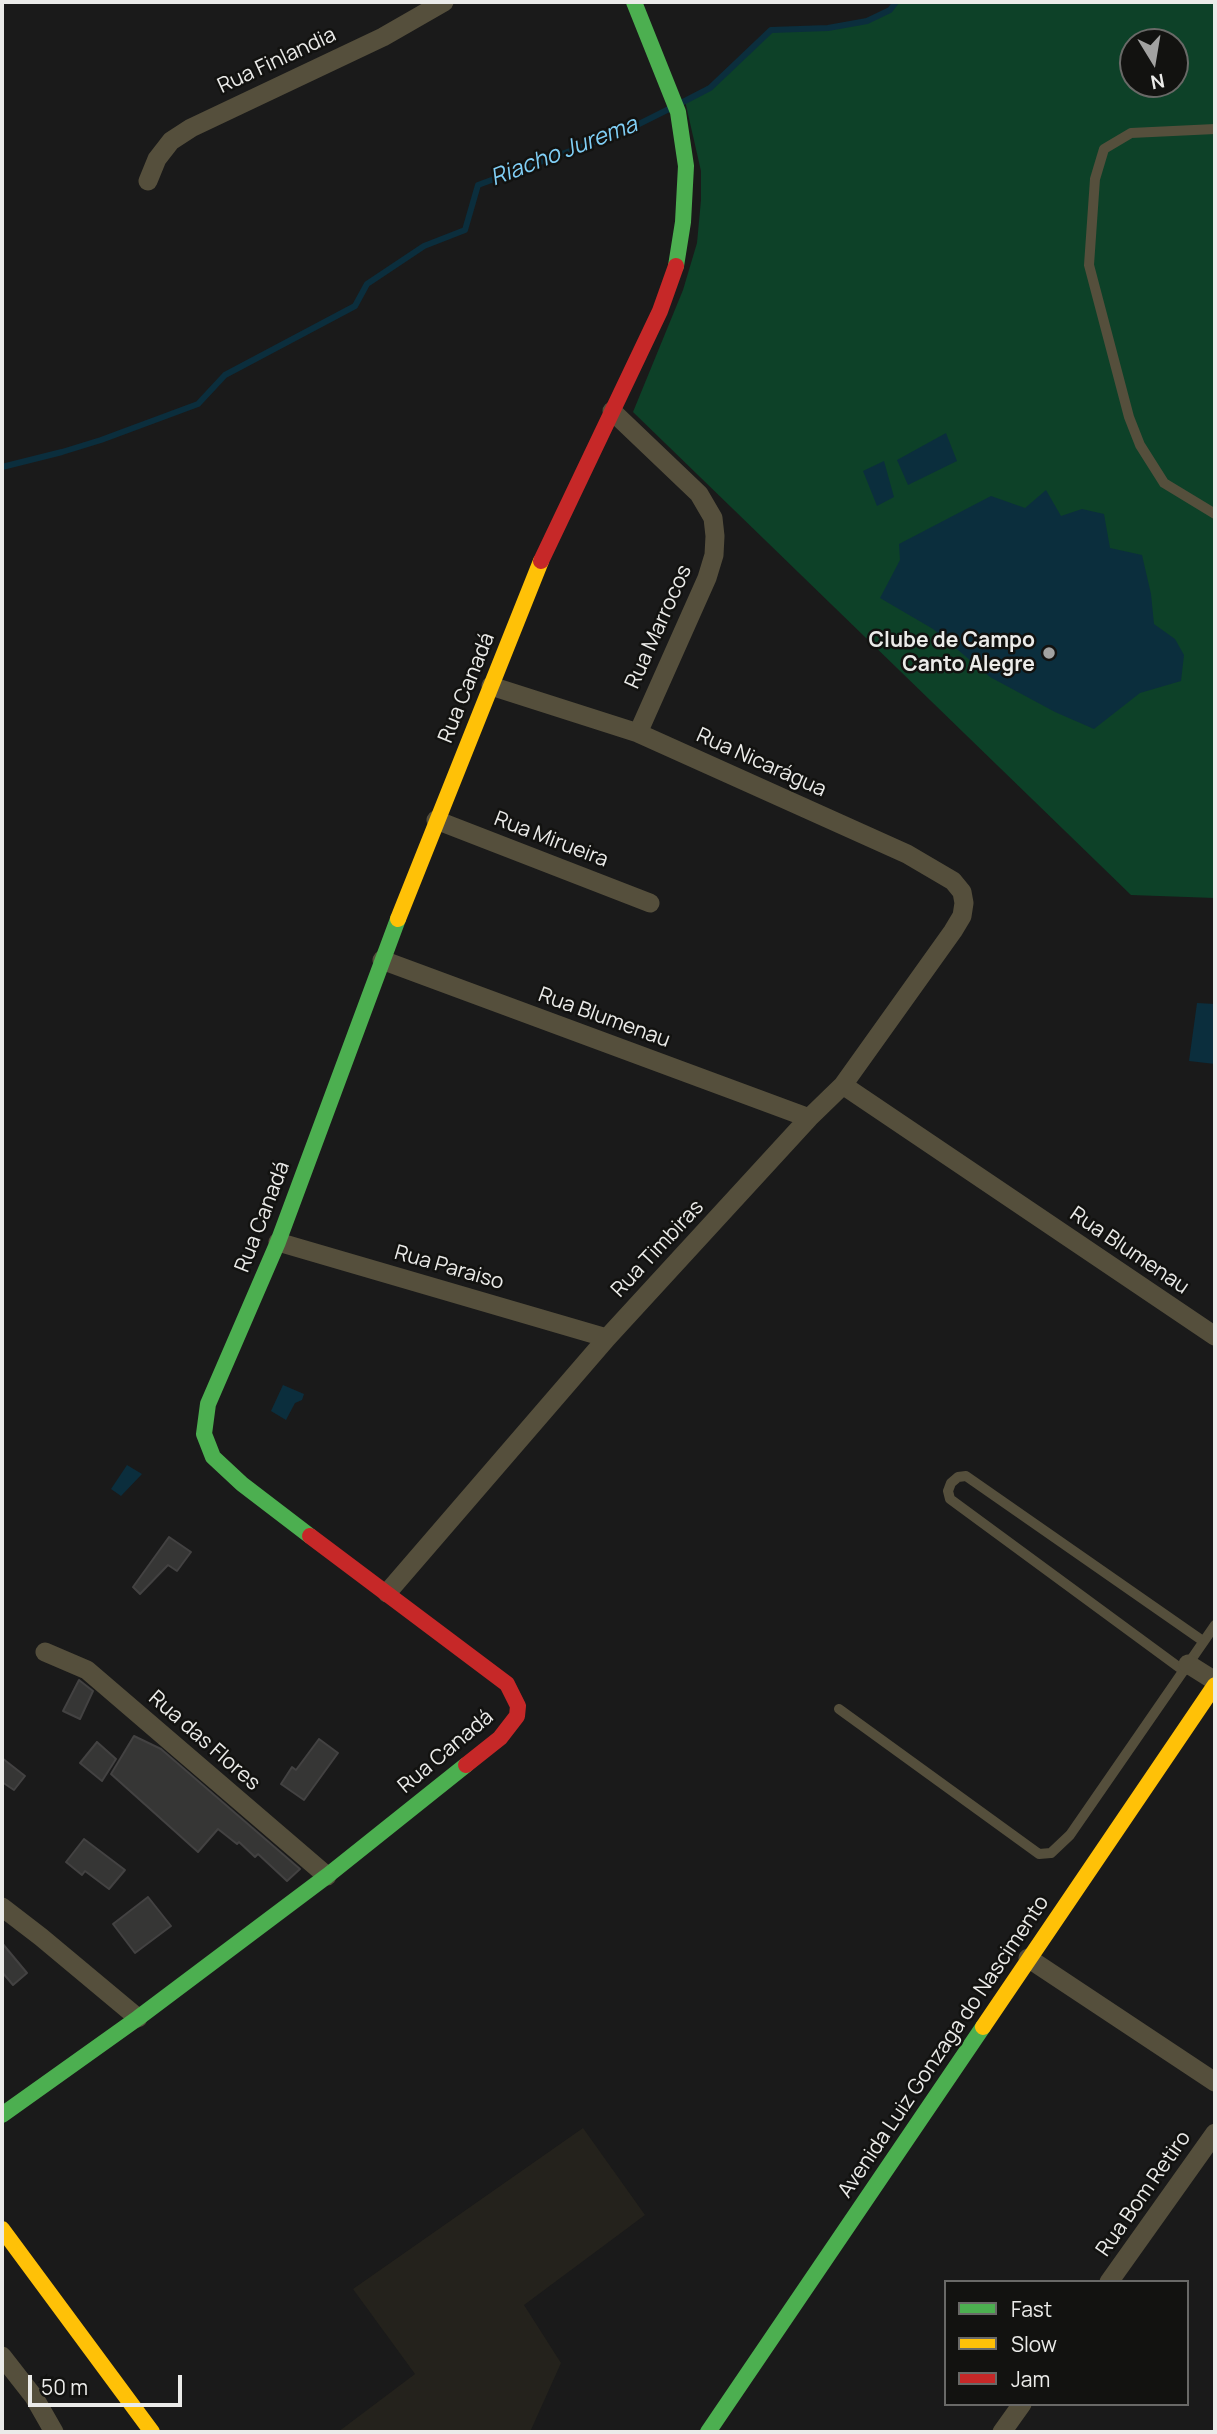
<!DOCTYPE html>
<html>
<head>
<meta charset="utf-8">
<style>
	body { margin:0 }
	#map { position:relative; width:1217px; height:2434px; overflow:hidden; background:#1a1a1a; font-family:Manrope,sans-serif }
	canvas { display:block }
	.frame { position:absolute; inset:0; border:4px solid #ebebe9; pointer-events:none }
	.legend { position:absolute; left:944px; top:2280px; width:245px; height:126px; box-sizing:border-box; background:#121210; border:2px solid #696967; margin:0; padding:9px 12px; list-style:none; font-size:21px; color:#ebebe9 }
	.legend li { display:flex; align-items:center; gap:14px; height:35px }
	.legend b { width:35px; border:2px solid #696967 }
	.north { position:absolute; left:1119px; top:28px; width:70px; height:70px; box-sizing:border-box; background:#121210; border:2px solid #696967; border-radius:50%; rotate:169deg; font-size:19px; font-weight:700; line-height:28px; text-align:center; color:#ebebe9 }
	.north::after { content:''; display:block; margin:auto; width:24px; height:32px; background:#a2a2a1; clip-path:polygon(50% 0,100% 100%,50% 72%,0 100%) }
	.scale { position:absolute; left:28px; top:2375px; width:154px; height:32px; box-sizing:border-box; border:4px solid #ebebe9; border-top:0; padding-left:9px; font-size:21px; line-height:24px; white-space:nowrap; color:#ebebe9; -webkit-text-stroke:5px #121210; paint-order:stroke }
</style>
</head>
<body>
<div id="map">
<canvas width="1217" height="2434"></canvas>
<div class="frame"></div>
<ul class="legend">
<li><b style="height:9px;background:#4caf50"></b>Fast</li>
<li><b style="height:9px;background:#ffc107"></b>Slow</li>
<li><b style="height:9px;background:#c62828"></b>Jam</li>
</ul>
<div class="north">N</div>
<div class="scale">50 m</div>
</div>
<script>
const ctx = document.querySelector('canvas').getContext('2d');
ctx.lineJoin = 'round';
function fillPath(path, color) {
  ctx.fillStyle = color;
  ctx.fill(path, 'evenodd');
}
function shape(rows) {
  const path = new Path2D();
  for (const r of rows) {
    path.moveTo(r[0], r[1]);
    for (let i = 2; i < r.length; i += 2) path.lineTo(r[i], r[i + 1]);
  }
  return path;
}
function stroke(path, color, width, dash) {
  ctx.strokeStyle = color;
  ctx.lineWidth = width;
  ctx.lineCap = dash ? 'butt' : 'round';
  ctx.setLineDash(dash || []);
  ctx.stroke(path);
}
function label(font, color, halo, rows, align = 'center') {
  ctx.font = font + ' Manrope,sans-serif';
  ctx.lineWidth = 5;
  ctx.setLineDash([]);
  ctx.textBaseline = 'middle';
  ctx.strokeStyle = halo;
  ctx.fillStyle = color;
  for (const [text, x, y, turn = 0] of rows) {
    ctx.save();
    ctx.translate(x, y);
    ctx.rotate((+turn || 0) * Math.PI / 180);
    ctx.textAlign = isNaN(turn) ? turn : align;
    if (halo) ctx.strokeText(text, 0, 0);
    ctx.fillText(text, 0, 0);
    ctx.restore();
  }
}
const built = shape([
	[583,2128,645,2215,524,2305,561,2363,530,2432,338,2432,415,2374,353,2289]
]);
const green = shape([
	[896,2,1215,2,1215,898,1131,895,633,412,683,290,697,243,701,200,701,171,685,101,710,88,771,30,828,28,867,21,890,10],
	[1133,42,1175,42,1175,84,1133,84]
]);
const water = shape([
	[946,433,957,461,908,485,897,460],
	[884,461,894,497,877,506,863,471],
	[1046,490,1061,516,1082,509,1104,514,1110,548,1142,555,1151,594,1154,624,1175,639,1184,655,1181,681,1140,693,1094,729,1055,712,990,677,933,629,880,598,900,560,899,544,991,496,1025,508],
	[1197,1003,1215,1004,1215,1064,1189,1061],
	[283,1385,304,1394,302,1400,295,1403,286,1420,271,1411],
	[127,1465,142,1474,121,1496,111,1489]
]);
const stream = shape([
	[681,103,710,88,771,30,828,28,867,21,890,10,896,2],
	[2,467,62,452,101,440,198,404,225,375,355,306,367,284,424,246,465,230,478,185,627,130,671,108]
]);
const building = shape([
	[169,1537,191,1552,177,1571,168,1565,140,1594,133,1587,169,1537],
	[79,1680,93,1691,80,1719,63,1711,79,1680],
	[134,1736,161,1749,300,1869,287,1881,258,1854,255,1857,239,1842,237,1844,218,1829,198,1852,111,1774,134,1736],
	[319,1739,338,1753,304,1800,281,1784,292,1767,296,1770,319,1739],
	[97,1742,116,1759,102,1781,80,1763,97,1742],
	[2,1758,25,1776,14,1790,2,1782,2,1758],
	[84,1839,125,1870,109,1889,85,1871,82,1875,66,1862,84,1839],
	[148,1897,171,1926,135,1953,113,1924,148,1897],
	[2,1943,27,1973,13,1985,2,1972,2,1943]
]);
const lane = shape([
	[1215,129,1131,133,1104,149,1095,179,1089,265,1129,417,1140,445,1164,483,1215,514],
	[1184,1671,950,1499,948,1491,951,1483,958,1477,966,1476,1203,1641],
	[839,1709,1039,1854,1051,1853,1070,1835,1215,1625]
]);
const street = shape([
	[148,181,157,159,171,141,191,128,383,37,444,2],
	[612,411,699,494,713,518,715,536,714,555,707,578,638,733],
	[436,820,650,903],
	[382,960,809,1118],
	[843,1085,1215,1336],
	[278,1242,607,1338],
	[387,1593,607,1338,809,1118,843,1085,953,931,962,916,964,903,962,892,953,881,907,854,638,733,491,686],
	[45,1652,87,1670,327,1876],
	[1188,1664,1215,1681],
	[2,1907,41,1937,138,2018],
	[1028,1958,1215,2082],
	[1109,2282,1215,2133],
	[2,2356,34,2397,54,2432],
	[1002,2432,1022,2404]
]);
const fast = shape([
	[634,2,678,112,686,166,683,222,676,266],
	[310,1536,242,1484,213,1457,204,1434,208,1404,278,1242,398,919],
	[2,2115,138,2018,327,1876,466,1765],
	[708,2432,983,2027]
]);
const slow = shape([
	[398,919,541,561],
	[983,2027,1215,1685],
	[2,2229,152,2432]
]);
const jam = shape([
	[541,561,660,311,676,266],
	[310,1536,507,1684,518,1706,517,1716,500,1738,466,1765]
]);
const markers = [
	[1049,653,7,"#a2a2a1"]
];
const streetNames = [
	["Rua Finlandia",277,61,-25],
	["Rua Marrocos",659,627,-66],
	["Rua Canadá",467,688,-68],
	["Rua Nicarágua",761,763,24],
	["Rua Mirueira",551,840,21],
	["Rua Blumenau",604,1018,20],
	["Rua Canadá",263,1217,-69],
	["Rua Timbiras",658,1249,-47],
	["Rua Blumenau",1129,1251,34],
	["Rua Paraiso",449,1268,16],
	["Rua das Flores",204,1741,41],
	["Rua Canadá",446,1752,-40],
	["Avenida Luiz Gonzaga do Nascimento",944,2047,-56],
	["Rua Bom Retiro",1144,2194,-55]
];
const poiNames = [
	["Clube de Campo",1035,641],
	["Canto Alegre",1035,665]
];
const waterNames = [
	["Riacho Jurema",564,152,-21]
];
fillPath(built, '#24221c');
fillPath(green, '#0d4128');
fillPath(water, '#0b2e3d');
stroke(stream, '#0b2e3d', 6);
fillPath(building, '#363635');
stroke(building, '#434242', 2);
stroke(lane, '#554f3c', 10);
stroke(street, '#554f3c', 19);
stroke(fast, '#4caf50', 16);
stroke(slow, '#ffc107', 16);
stroke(jam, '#c62828', 16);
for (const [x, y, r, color] of markers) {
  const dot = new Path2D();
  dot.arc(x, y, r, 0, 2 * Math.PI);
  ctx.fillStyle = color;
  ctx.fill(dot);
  stroke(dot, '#121210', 2.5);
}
label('21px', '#ebebe9', '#121210', streetNames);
label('bold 21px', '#ebebe9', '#121210', poiNames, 'right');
label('italic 23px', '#80cff6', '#121210', waterNames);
</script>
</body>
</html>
